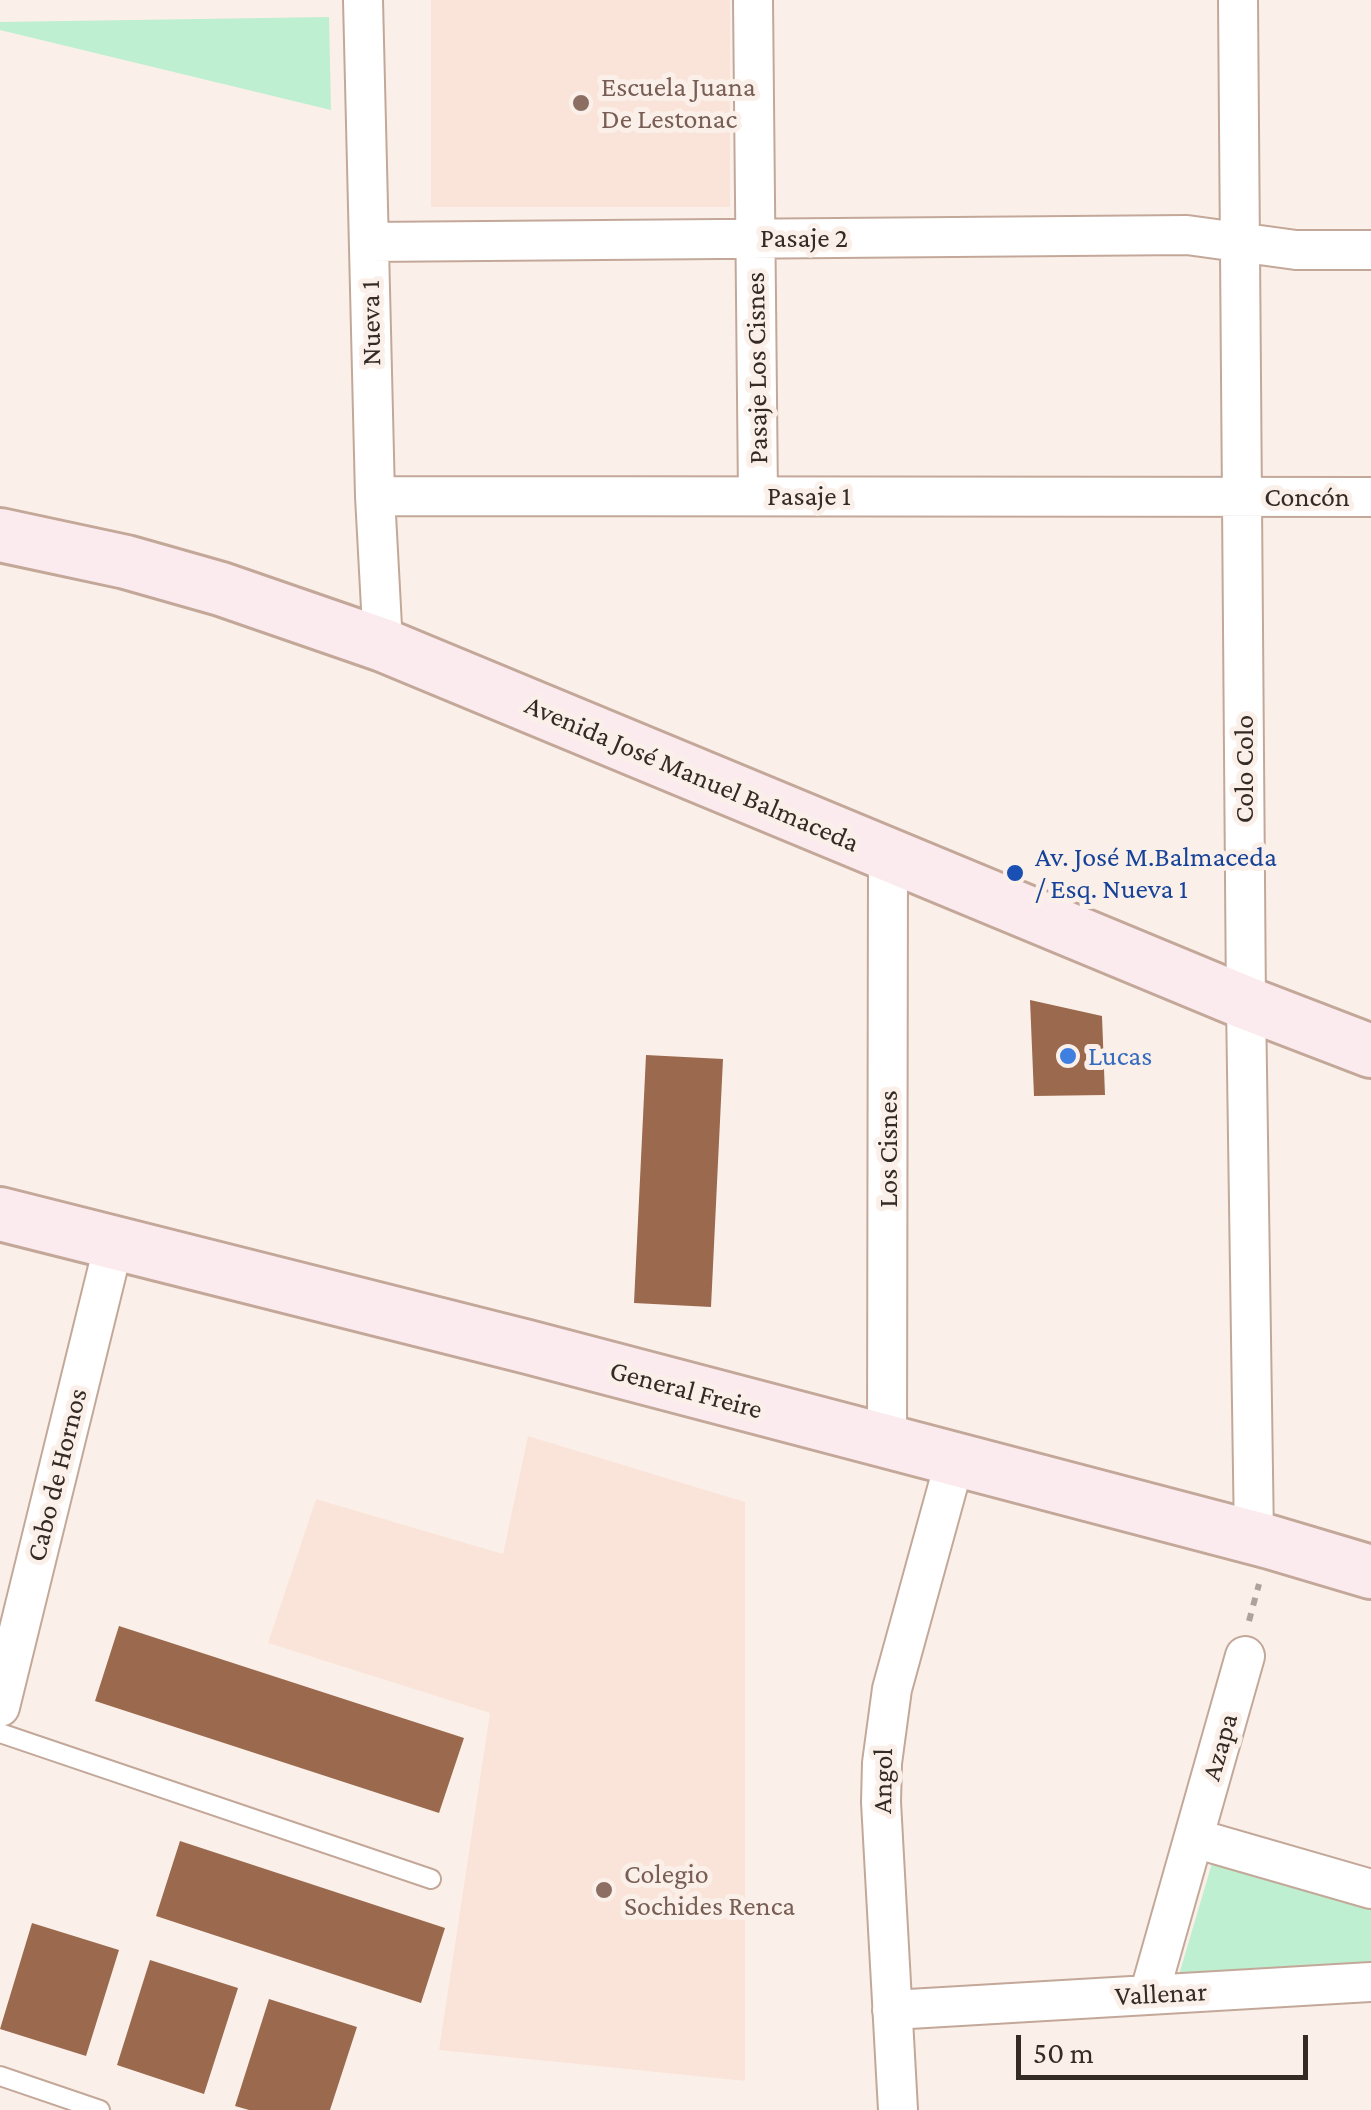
<!DOCTYPE html>
<html>
<head>
<meta charset="utf-8">
<style>
	body { margin:0 }
	#map { position:relative; width:1371px; height:2110px; overflow:hidden; background:#fbf0e9; font-family:"Crimson Pro",serif }
	canvas { display:block }
	.scale { position:absolute; left:1016px; top:2035px; width:292px; height:45px; box-sizing:border-box; border:5px solid #352b25; border-top:0; padding-left:12px; font-size:30px; line-height:35px; white-space:nowrap; color:#352b25; -webkit-text-stroke:8px #fbf0e9; paint-order:stroke }
</style>
</head>
<body>
<div id="map">
<canvas width="1371" height="2110"></canvas>
<div class="scale">50 m</div>
</div>
<script>
const ctx = document.querySelector('canvas').getContext('2d');
ctx.lineJoin = 'round';
function fillPath(path, color) {
  ctx.fillStyle = color;
  ctx.fill(path, 'evenodd');
}
function shape(rows) {
  const path = new Path2D();
  for (const r of rows) {
    path.moveTo(r[0], r[1]);
    for (let i = 2; i < r.length; i += 2) path.lineTo(r[i], r[i + 1]);
  }
  return path;
}
function stroke(path, color, width, dash) {
  ctx.strokeStyle = color;
  ctx.lineWidth = width;
  ctx.lineCap = dash ? 'butt' : 'round';
  ctx.setLineDash(dash || []);
  ctx.stroke(path);
}
function label(font, color, halo, rows, align = 'center') {
  ctx.font = font + ' "Crimson Pro",serif';
  ctx.lineWidth = 10;
  ctx.setLineDash([]);
  ctx.textBaseline = 'middle';
  ctx.strokeStyle = halo;
  ctx.fillStyle = color;
  for (const [text, x, y, turn = 0] of rows) {
    ctx.save();
    ctx.translate(x, y);
    ctx.rotate((+turn || 0) * Math.PI / 180);
    ctx.textAlign = isNaN(turn) ? turn : align;
    if (halo) ctx.strokeText(text, 0, 0);
    ctx.fillText(text, 0, 0);
    ctx.restore();
  }
}
const built = shape([
	[431,0,730,0,730,207,431,207],
	[528,1436,745,1502,745,2081,439,2050,490,1713,268,1643,316,1499,503,1554]
]);
const green = shape([
	[329,17,331,110,0,30,0,22],
	[1221,1833,1371,1881,1371,1964,1178,1978]
]);
const building = shape([
	[1030,1000,1102,1016,1105,1095,1034,1096],
	[646,1055,723,1059,711,1307,634,1303],
	[119,1626,464,1738,439,1813,95,1701],
	[180,1841,445,1928,421,2003,156,1916],
	[32,1923,119,1950,86,2056,0,2029],
	[150,1960,238,1988,204,2094,117,2065],
	[269,1999,357,2027,330,2110,249,2110,235,2106]
]);
const path = shape([
	[1249,1621,1259,1584]
]);
const lane = shape([
	[0,1733,431,1879],
	[0,2076,100,2110]
]);
const street = shape([
	[363,0,375,496,383,645],
	[753,0,758,496],
	[1238,0,1246,1003,1254,1538],
	[369,242,1187,235,1296,250,1371,250],
	[375,496,1371,497],
	[887,1443,888,856],
	[0,1707,114,1243],
	[1194,1838,1371,1889],
	[1149,1995,1245,1656],
	[892,2010,1371,1982],
	[898,2110,881,1802,882,1763,892,1689,955,1460]
]);
const secondary = shape([
	[0,535,126,562,221,589,383,645,1246,1003,1371,1051],
	[0,1214,528,1347,1270,1542,1371,1572]
]);
const markers = [
	[581,103,10,"#8d6e63"],
	[1015,873,10,"#1a4fb4"],
	[1068,1056,10,"#3f7fe0"],
	[604,1890,10,"#8d6e63"]
];
const educationNames = [
	["Escuela Juana",601,87],
	["De Lestonac",601,119],
	["Colegio",624,1874],
	["Sochides Renca",624,1906]
];
const streetNames = [
	["Pasaje 2",804,238],
	["Nueva 1",371,323,-91],
	["Pasaje Los Cisnes",757,368,-91],
	["Pasaje 1",809,496],
	["Concón",1307,497],
	["Colo Colo",1244,769,-90],
	["Avenida José Manuel Balmaceda",692,774,23],
	["Los Cisnes",888,1149,-90],
	["General Freire",686,1390,15],
	["Cabo de Hornos",57,1475,-76],
	["Azapa",1220,1747,-74],
	["Angol",883,1781,-89],
	["Vallenar",1161,1994,-3]
];
const transitNames = [
	["Av. José M.Balmaceda",1035,857],
	["/ Esq. Nueva 1",1035,889]
];
const shopNames = [
	["Lucas",1088,1056]
];
fillPath(built, '#fae4d9');
fillPath(green, '#bdefd0');
fillPath(building, '#9b6a4e');
stroke(lane, '#c3a89a', 22);
stroke(street, '#c3a89a', 42);
stroke(secondary, '#c3a89a', 58);
stroke(path, '#aea39c', 6, [8, 8]);
stroke(lane, '#fff', 18);
stroke(street, '#fff', 38);
stroke(secondary, '#fcebee', 52);
for (const [x, y, r, color] of markers) {
  const dot = new Path2D();
  dot.arc(x, y, r, 0, 2 * Math.PI);
  ctx.fillStyle = color;
  ctx.fill(dot);
  stroke(dot, '#fbf0e9', 4);
}
label('28px', '#785e54', '#fbf0e9', educationNames, 'left');
label('28px', '#352b25', '#fbf0e9', streetNames);
label('28px', '#164399', '#fbf0e9', transitNames, 'left');
label('28px', '#366cbe', '#fbf0e9', shopNames, 'left');
</script>
</body>
</html>
